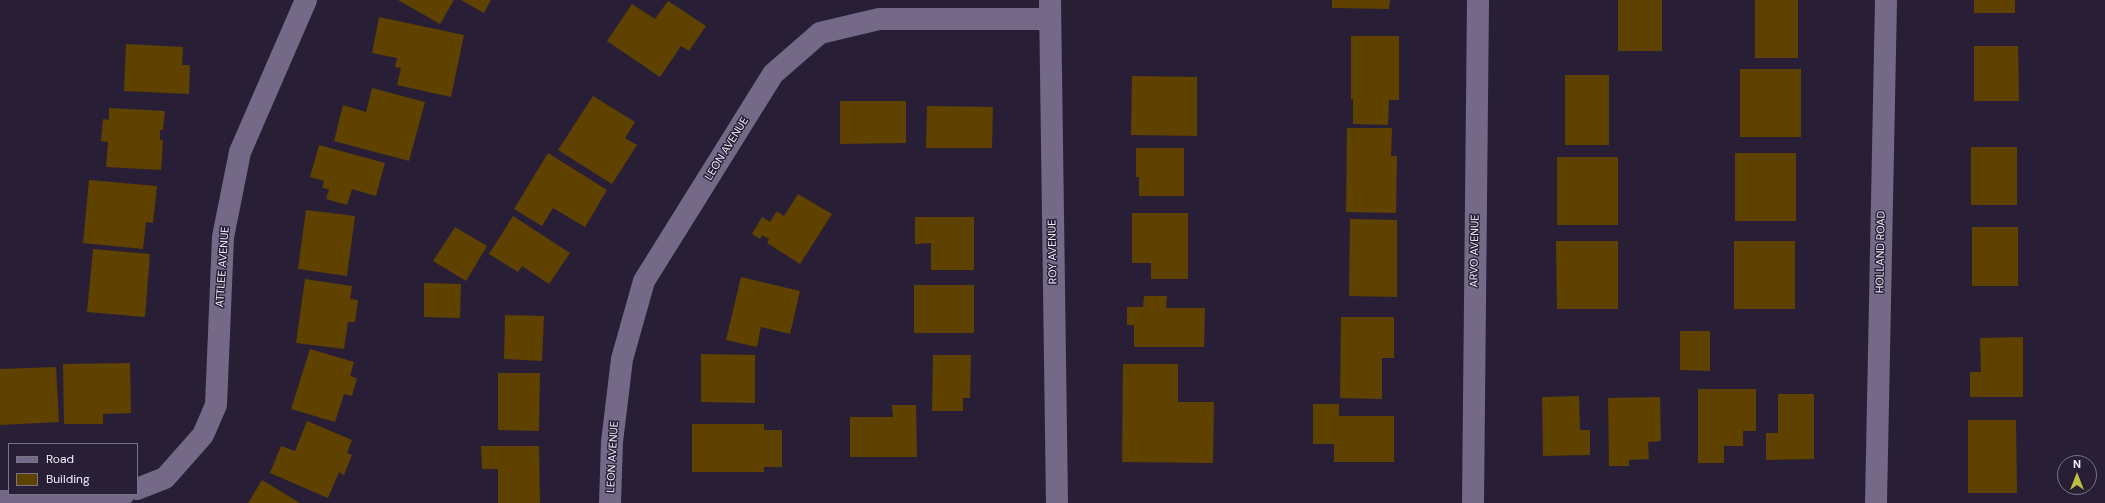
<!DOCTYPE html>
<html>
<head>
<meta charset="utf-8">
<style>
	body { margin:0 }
	#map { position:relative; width:2105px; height:503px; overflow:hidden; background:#281f37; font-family:"DM Sans",sans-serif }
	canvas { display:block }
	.legend { position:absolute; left:8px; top:443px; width:130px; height:52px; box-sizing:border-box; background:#281f37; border:1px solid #7a7386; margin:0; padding:5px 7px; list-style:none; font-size:12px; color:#f4f0fd }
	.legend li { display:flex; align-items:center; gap:8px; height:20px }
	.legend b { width:20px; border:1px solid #7a7386 }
	.north { position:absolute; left:2057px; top:455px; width:40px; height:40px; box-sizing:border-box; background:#281f37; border:1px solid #7a7386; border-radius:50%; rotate:0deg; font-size:11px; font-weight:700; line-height:16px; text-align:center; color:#f4f0fd }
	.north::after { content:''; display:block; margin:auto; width:14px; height:18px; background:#bebf42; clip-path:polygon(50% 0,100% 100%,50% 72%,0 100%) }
</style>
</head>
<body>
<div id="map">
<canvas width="2105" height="503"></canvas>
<ul class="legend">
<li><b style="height:5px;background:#746a87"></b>Road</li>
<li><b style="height:11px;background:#5f4100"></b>Building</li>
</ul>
<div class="north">N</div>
</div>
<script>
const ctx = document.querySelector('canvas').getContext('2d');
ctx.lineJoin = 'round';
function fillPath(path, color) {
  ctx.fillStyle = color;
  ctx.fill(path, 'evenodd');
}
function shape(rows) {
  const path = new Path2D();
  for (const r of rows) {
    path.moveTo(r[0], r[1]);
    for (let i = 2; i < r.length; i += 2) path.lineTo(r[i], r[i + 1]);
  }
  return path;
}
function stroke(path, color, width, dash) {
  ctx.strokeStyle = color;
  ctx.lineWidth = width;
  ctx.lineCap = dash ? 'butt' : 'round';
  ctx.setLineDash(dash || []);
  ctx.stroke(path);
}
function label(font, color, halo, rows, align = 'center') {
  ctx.font = font + ' "DM Sans",sans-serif';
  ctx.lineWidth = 3;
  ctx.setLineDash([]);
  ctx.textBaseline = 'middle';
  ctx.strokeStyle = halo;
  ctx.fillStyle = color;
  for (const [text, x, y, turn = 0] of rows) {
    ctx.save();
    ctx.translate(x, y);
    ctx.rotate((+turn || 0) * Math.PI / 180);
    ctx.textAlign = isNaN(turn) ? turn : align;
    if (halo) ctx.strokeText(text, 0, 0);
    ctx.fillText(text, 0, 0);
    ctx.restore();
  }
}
const building = shape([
	[398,0,454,0,440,24],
	[461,0,491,0,484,13],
	[1332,0,1390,0,1389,9,1332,8],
	[1618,0,1662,0,1662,51,1618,51],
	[1755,0,1798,0,1798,58,1755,58],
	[1974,0,2015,0,2015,13,1974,13],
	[668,1,706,26,689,51,681,46,660,77,607,41,632,4,655,19],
	[379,17,464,35,451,97,397,85,401,68,395,67,397,58,372,53],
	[1351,36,1399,36,1399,100,1389,100,1388,125,1353,124,1353,99,1351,99],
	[126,44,183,47,182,65,190,65,189,94,124,91],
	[1974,46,2018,46,2019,101,1974,101],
	[1740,69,1801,69,1801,137,1740,137],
	[1565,75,1609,75,1609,145,1565,145],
	[1132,76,1197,77,1197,136,1131,135],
	[372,88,425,102,409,161,334,141,343,105,366,112],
	[593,96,635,122,625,138,637,145,612,184,558,150],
	[840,101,906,101,906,143,840,144],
	[927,106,993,107,992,148,926,148],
	[109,108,165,111,163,130,160,130,160,140,163,140,161,170,106,167,108,142,101,141,103,119,109,120],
	[1347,128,1392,128,1391,156,1397,156,1396,213,1346,212],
	[319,145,385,163,376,196,352,189,347,205,326,199,329,189,322,188,324,181,310,177],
	[1971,147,2017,147,2017,205,1971,205],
	[1136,148,1184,148,1184,196,1139,196,1139,177,1136,177],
	[548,153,607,190,585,227,553,208,542,226,514,209],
	[1735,153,1796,153,1796,221,1735,221],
	[1557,157,1618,157,1618,225,1557,225],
	[89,180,157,186,153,223,146,222,143,249,83,243],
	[798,194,832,214,800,264,767,243,769,239,762,235,760,239,752,234,762,217,770,222,777,211,784,216],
	[306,210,355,216,347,276,298,269],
	[1132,213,1188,213,1188,279,1151,279,1151,263,1132,263],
	[513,216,570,253,549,284,522,266,518,272,489,254],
	[915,217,974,217,974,270,931,270,931,243,915,244],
	[1350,219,1397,220,1397,297,1349,296],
	[455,227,487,246,466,281,433,261],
	[1972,227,2018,227,2018,286,1972,286],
	[1556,241,1618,241,1618,309,1557,309],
	[1734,241,1795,241,1795,309,1734,309],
	[93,249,150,254,145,317,87,312],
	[741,277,800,291,790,334,761,327,757,347,726,340],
	[305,279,352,286,350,299,358,300,355,322,348,322,344,349,296,343],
	[424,283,461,284,460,318,424,317],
	[914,285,974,285,974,333,914,333],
	[1144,296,1167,296,1166,308,1205,308,1204,347,1134,347,1134,325,1127,325,1127,307,1143,307],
	[505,315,544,316,542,361,504,359],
	[1341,317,1394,317,1394,358,1382,358,1382,399,1340,398],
	[1680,331,1710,331,1710,371,1680,370],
	[2023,337,2023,397,1970,397,1970,372,1981,372,1980,338],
	[310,349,354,362,350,376,357,378,352,396,344,394,335,422,291,409],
	[701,354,755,355,755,403,701,402],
	[933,355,971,355,970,398,963,398,963,411,932,411],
	[130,363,131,413,103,414,103,424,64,424,63,364],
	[1123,364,1178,364,1178,402,1214,402,1213,463,1122,462],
	[56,367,59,422,0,425,0,369],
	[498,373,540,373,539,431,498,430],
	[1698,389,1756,389,1756,431,1743,431,1743,446,1724,446,1724,463,1698,463],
	[1778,394,1814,394,1814,459,1766,460,1766,433,1778,433],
	[1579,396,1580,430,1590,430,1590,455,1543,456,1542,397],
	[1660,397,1661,441,1648,442,1649,459,1629,460,1629,466,1609,466,1608,398],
	[1313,404,1339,404,1339,416,1394,416,1394,462,1334,462,1334,444,1313,444],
	[892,405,916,405,917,457,850,457,850,417,893,417],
	[1968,420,2016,420,2017,493,1968,493],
	[307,421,352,440,347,453,352,455,344,475,339,472,328,498,270,473,281,446,295,451],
	[692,424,764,424,764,430,782,430,782,467,764,467,764,472,692,472],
	[481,446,539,446,540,503,498,503,498,469,482,469],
	[262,480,300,503,248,503]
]);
const minor = shape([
	[1050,0,1057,503],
	[137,489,165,478,203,435,216,405,223,237,240,152,306,0],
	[0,501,110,500,124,494],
	[610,503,612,442,622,359,644,281,773,74,820,33,879,19,1050,19],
	[1473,503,1478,0],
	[1876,503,1886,0]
]);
const streetNames = [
	["LEON AVENUE",727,149,-58],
	["ARVO AVENUE",1475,251,-89],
	["ROY AVENUE",1053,252,-91],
	["HOLLAND ROAD",1881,252,-89],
	["ATTLEE AVENUE",223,267,-86],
	["LEON AVENUE",613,457,-87]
];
fillPath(building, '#5f4100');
stroke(minor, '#746a87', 22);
label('11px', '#f4f0fd', '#281f37', streetNames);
</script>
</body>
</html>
